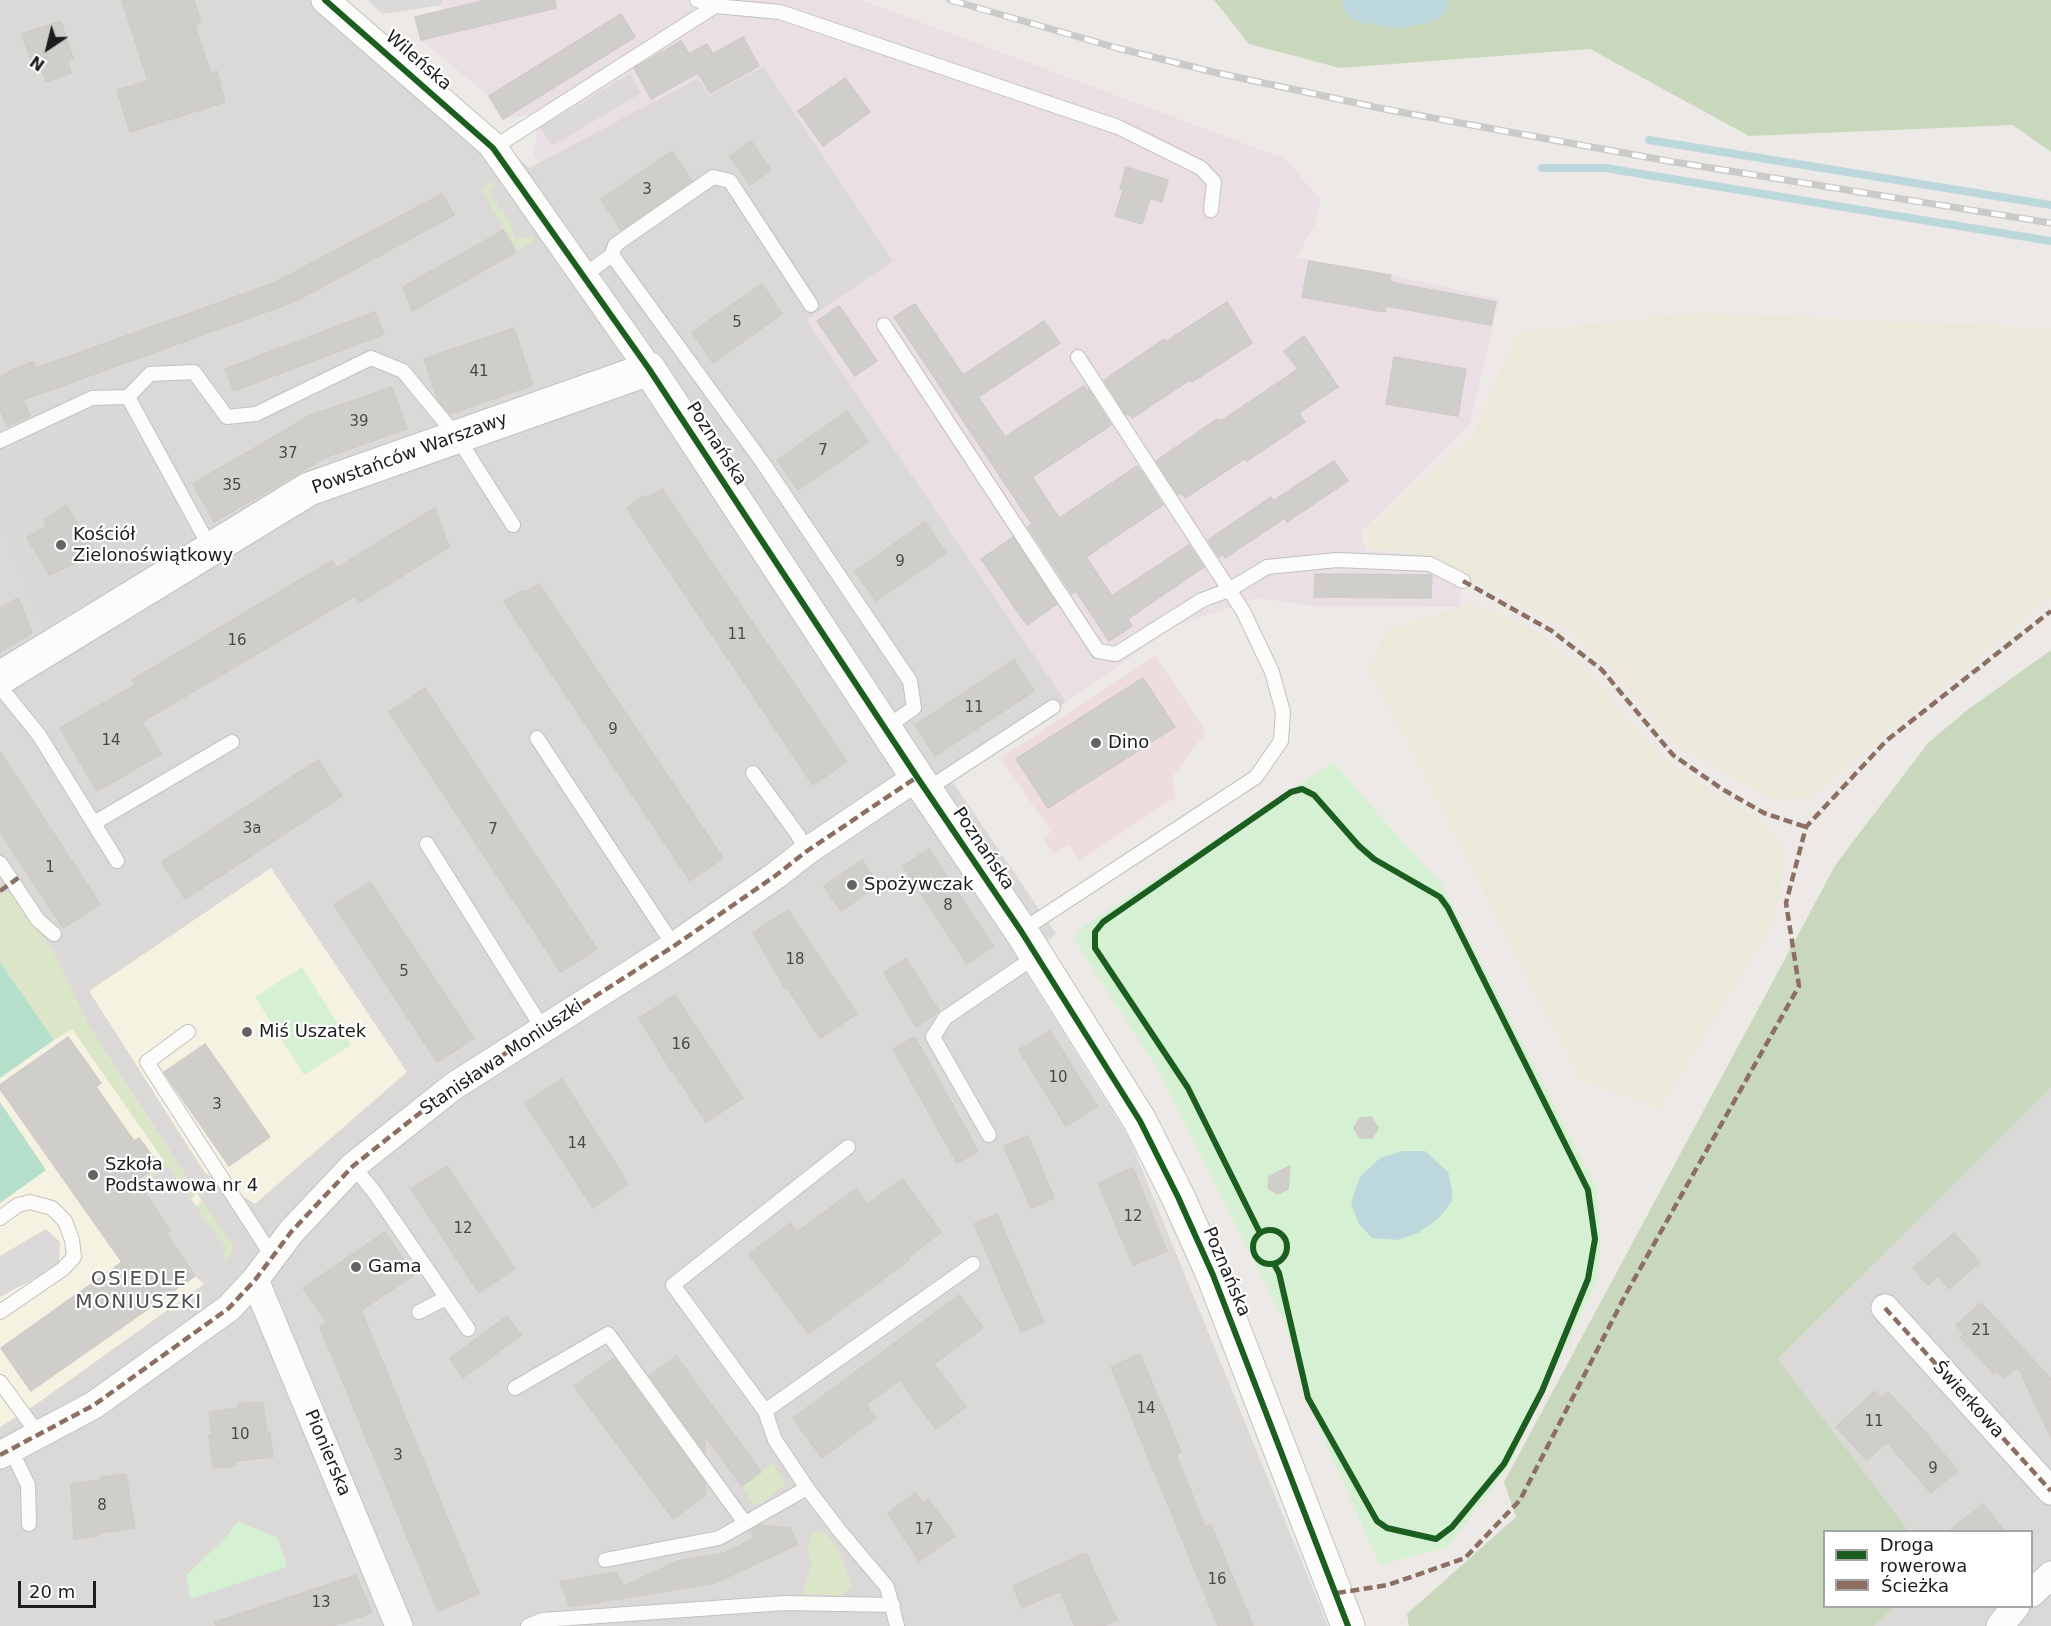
<!DOCTYPE html>
<html>
<head>
<meta charset="utf-8">
<style>
	body { margin:0 }
	#map { position:relative; width:2051px; height:1626px; overflow:hidden; background:#ece9e6; font-family:"DejaVu Sans",sans-serif }
	canvas { display:block }
	.legend { position:absolute; left:1823px; top:1530px; width:210px; height:78px; box-sizing:border-box; background:#fff; border:2px solid #a5a5a5; margin:0; padding:8px 10px; list-style:none; font-size:18px; color:#1d1d1d }
	.legend li { display:flex; align-items:center; gap:12px; height:30px }
	.legend b { width:30px; border:2px solid #a5a5a5 }
	.north { position:absolute; left:18px; top:18px; width:60px; height:60px; -webkit-text-stroke:4px #fff; paint-order:stroke; rotate:215deg; font-size:16px; font-weight:700; line-height:24px; text-align:center; color:#1d1d1d }
	.north::after { content:''; display:block; margin:auto; width:21px; height:27px; background:#1d1d1d; clip-path:polygon(50% 0,100% 100%,50% 72%,0 100%) }
	.scale { position:absolute; left:18px; top:1581px; width:78px; height:27px; box-sizing:border-box; border:3px solid #1d1d1d; border-top:0; padding-left:8px; font-size:18px; line-height:21px; white-space:nowrap; color:#1d1d1d; -webkit-text-stroke:4px #fff; paint-order:stroke }
</style>
</head>
<body>
<div id="map">
<canvas width="2051" height="1626"></canvas>
<ul class="legend">
<li><b style="height:8px;background:#1b5e20"></b>Droga rowerowa</li>
<li><b style="height:8px;background:#8d6e63"></b>Ścieżka</li>
</ul>
<div class="north">N</div>
<div class="scale">20 m</div>
</div>
<script>
const ctx = document.querySelector('canvas').getContext('2d');
ctx.lineJoin = 'round';
function fillPath(path, color) {
  ctx.fillStyle = color;
  ctx.fill(path, 'evenodd');
}
function shape(rows) {
  const path = new Path2D();
  for (const r of rows) {
    if (r.length === 3) {
      path.moveTo(r[0] + r[2], r[1]);
      path.arc(r[0], r[1], r[2], 0, 2 * Math.PI);
      continue;
    }
    path.moveTo(r[0], r[1]);
    for (let i = 2; i < r.length; i += 2) path.lineTo(r[i], r[i + 1]);
  }
  return path;
}
function stroke(path, color, width, dash) {
  ctx.strokeStyle = color;
  ctx.lineWidth = width;
  ctx.lineCap = dash ? 'butt' : 'round';
  ctx.setLineDash(dash || []);
  ctx.stroke(path);
}
function label(font, color, halo, rows, align = 'center') {
  ctx.font = font + ' "DejaVu Sans",sans-serif';
  ctx.lineWidth = 4.5;
  ctx.setLineDash([]);
  ctx.textBaseline = 'middle';
  ctx.strokeStyle = halo;
  ctx.fillStyle = color;
  for (const [text, x, y, turn = 0] of rows) {
    ctx.save();
    ctx.translate(x, y);
    ctx.rotate((+turn || 0) * Math.PI / 180);
    ctx.textAlign = isNaN(turn) ? turn : align;
    if (halo) ctx.strokeText(text, 0, 0);
    ctx.fillText(text, 0, 0);
    ctx.restore();
  }
}
const residential = shape([
	[0,0,341,0,529,168,698,78,709,95,763,66,894,261,807,320,1066,702,952,781,1056,934,1018,960,1129,1138,1328,1626,0,1626],
	[2051,1088,2051,1626,1874,1626,1895,1607,2032,1606,2032,1532,1909,1531,1778,1359]
]);
const commercial = shape([
	[1155,656,1206,732,1173,776,1172,784,1176,797,1080,861,1068,844,1054,854,1043,838,1051,832,1001,758]
]);
const industrial = shape([
	[442,0,861,0,1285,159,1321,200,1314,225,1296,258,1391,275,1499,299,1470,423,1361,532,1366,551,1428,556,1461,573,1460,607,1313,606,1258,598,1175,626,1066,702,806,320,893,261,763,67,709,95,698,78,540,162,534,155,537,129,527,115,503,119,489,96,421,40,415,17,443,10]
]);
const education = shape([
	[271,868,407,1072,255,1204,205,1173,89,991],
	[7,899,217,1224,224,1263,204,1284,38,1403,0,1427,0,903]
]);
const religious = shape([
	[100,412,114,412,124,417,186,535,43,627,0,516,0,457]
]);
const farmland = shape([
	[1698,313,2051,328,2051,597,1810,798,1773,800,1679,746,1611,668,1569,629,1428,556,1369,548,1366,531,1474,434,1517,332],
	[1471,604,1503,615,1538,632,1590,675,1664,760,1765,824,1786,853,1773,923,1660,1109,1580,1079,1370,670,1385,630]
]);
const grass = shape([
	[495,181,497,186,490,187,509,219,515,239,532,236,535,240,516,251,481,189],
	[10,890,52,949,91,1029,197,1193,191,1199,168,1166,139,1185,136,1181,164,1161,72,1029,54,1040,0,962,0,895],
	[202,1201,235,1248,224,1263,225,1247,196,1206],
	[772,1463,786,1484,762,1502,754,1505,742,1486],
	[813,1531,826,1534,837,1547,852,1586,841,1596,803,1594,812,1563,807,1548]
]);
const forest = shape([
	[1214,0,2051,0,2051,152,2013,125,1749,136,1590,49,1340,68,1249,44],
	[2051,650,2051,1088,1778,1359,1909,1531,1824,1532,1824,1606,1895,1607,1874,1626,1409,1626,1407,1614,1516,1517,1504,1482,1836,864,1928,743,1966,711]
]);
const park = shape([
	[1333,762,1398,837,1440,882,1596,1187,1601,1248,1597,1281,1508,1467,1448,1547,1380,1565,1313,1414,1283,1318,1157,1068,1074,939,1083,927],
	[302,967,351,1045,304,1075,255,997],
	[238,1521,278,1538,287,1567,191,1599,186,1576,226,1537]
]);
const pitch = shape([
	[0,962,54,1040,0,1078],
	[0,1102,46,1170,0,1203]
]);
const parking = shape([
	[368,0,442,0,442,5,382,14],
	[630,74,641,93,552,146,540,127],
	[506,185,540,235,515,239,509,219,505,219,503,210,498,211,497,201,494,201,490,195,490,187],
	[660,630,759,768,748,776,757,789,729,809,621,658],
	[168,1166,225,1247,224,1263,204,1284,195,1276,166,1233,170,1230,139,1185],
	[46,1229,60,1242,59,1266,0,1297,0,1256]
]);
const water = shape([
	[1402,1151,1425,1151,1448,1172,1452,1189,1452,1201,1439,1218,1418,1233,1397,1240,1372,1238,1359,1224,1351,1203,1360,1177,1380,1158]
]);
const stream = shape([
	[1649,140,2051,205],
	[1542,168,1605,168,2051,241]
]);
const river = shape([
	[1365,0,1398,5,1425,0]
]);
const building = shape([
	[122,0,194,0,201,22,195,25,211,75,217,71,225,102,130,132,117,90,148,81,122,0],
	[487,0,555,0,556,8,421,40,415,17,487,0],
	[621,14,635,37,503,119,489,96,621,14],
	[61,21,73,59,67,60,71,73,46,82,42,71,34,70,22,34,61,21],
	[743,37,759,66,710,93,698,73,651,99,634,68,681,41,689,54,707,44,713,54,743,37],
	[845,78,870,112,823,146,798,111,845,78],
	[751,141,771,170,750,185,730,156,751,141],
	[672,151,692,181,621,230,601,199,672,151],
	[1126,167,1168,180,1162,202,1150,198,1142,224,1115,216,1123,190,1120,189,1126,167],
	[442,194,454,215,296,301,23,400,30,416,7,426,0,409,0,377,12,370,33,362,36,368,274,283,442,194],
	[504,230,516,252,412,311,403,287,504,230],
	[1309,261,1391,275,1390,282,1496,302,1491,325,1386,306,1385,312,1302,297,1309,261],
	[762,284,782,314,713,363,692,332,762,284],
	[1227,302,1252,343,1192,382,1191,379,1132,418,1128,413,1126,415,1104,380,1164,339,1167,341,1227,302],
	[915,304,963,375,1044,321,1060,343,978,397,1005,437,1084,386,1087,391,1089,390,1111,425,1032,477,1059,518,1137,466,1141,471,1163,505,1086,557,1112,596,1189,545,1204,567,1128,619,1132,626,1109,641,1076,591,1072,594,1028,527,1032,524,894,317,915,304],
	[839,306,877,361,855,376,817,321,839,306],
	[375,312,384,334,234,391,225,369,375,312],
	[514,328,533,385,450,414,438,400,424,359,514,328],
	[1304,336,1338,387,1299,413,1305,422,1247,461,1244,459,1185,498,1182,493,1178,495,1156,461,1217,419,1221,421,1298,369,1284,351,1304,336],
	[1394,357,1466,369,1458,416,1386,404,1394,357],
	[392,387,407,429,326,457,214,522,193,484,309,416,392,387],
	[847,411,868,442,798,490,777,460,847,411],
	[1334,461,1348,481,1287,522,1285,518,1225,558,1223,554,1219,557,1208,540,1271,497,1273,501,1334,461],
	[662,489,847,762,813,785,627,508,643,496,648,498,662,489],
	[66,505,95,552,73,565,72,564,50,575,27,538,46,526,44,520,66,505],
	[435,508,449,547,358,603,354,596,142,722,161,754,97,791,60,728,135,685,132,680,332,561,337,568,435,508],
	[925,522,946,553,876,601,855,571,925,522],
	[1013,537,1057,604,1027,625,981,559,1013,537],
	[1315,574,1432,575,1431,598,1314,597,1315,574],
	[539,584,723,858,690,881,504,602,523,590,524,593,539,584],
	[18,598,32,633,0,652,0,608,18,598],
	[1014,660,1034,691,935,756,915,725,1014,660],
	[1143,678,1175,727,1048,808,1016,759,1143,678],
	[425,688,597,949,561,972,389,712,425,688],
	[0,752,100,904,63,928,0,832,0,752],
	[318,760,342,796,185,899,162,862,318,760],
	[929,849,993,946,967,964,903,866,929,849],
	[862,860,879,885,841,911,824,886,862,860],
	[370,882,474,1038,437,1062,334,905,370,882],
	[788,910,857,1014,820,1038,787,987,785,988,753,933,788,910],
	[906,959,939,1011,916,1027,884,972,906,959],
	[675,995,743,1098,706,1122,673,1071,672,1072,639,1018,675,995],
	[1050,1031,1097,1106,1066,1126,1019,1050,1050,1031],
	[68,1037,101,1083,96,1087,134,1141,139,1138,159,1165,137,1181,170,1230,166,1233,195,1276,31,1391,1,1348,122,1262,0,1089,0,1085,68,1037],
	[915,1037,978,1151,957,1163,893,1049,915,1037],
	[205,1044,270,1137,229,1166,164,1072,205,1044],
	[562,1079,628,1184,593,1208,525,1103,562,1079],
	[1371,1117,1378,1128,1372,1138,1360,1138,1354,1128,1360,1118,1371,1117],
	[1028,1136,1054,1198,1031,1208,1004,1146,1028,1136],
	[447,1166,515,1269,479,1293,411,1189,447,1166],
	[1290,1166,1288,1189,1277,1194,1268,1188,1269,1177,1290,1166],
	[1133,1168,1167,1251,1133,1265,1098,1183,1133,1168],
	[902,1179,941,1232,908,1258,909,1260,809,1334,749,1254,790,1223,797,1232,856,1189,868,1204,902,1179],
	[997,1214,1044,1322,1021,1332,974,1224,997,1214],
	[385,1232,414,1275,361,1310,479,1594,438,1611,320,1327,327,1323,303,1288,385,1232],
	[1954,1233,1980,1262,1949,1289,1938,1276,1928,1285,1913,1268,1954,1233],
	[959,1295,983,1328,934,1364,966,1407,936,1429,900,1380,866,1405,876,1418,822,1458,793,1418,959,1295],
	[1981,1303,2051,1379,2051,1438,2018,1367,2004,1378,1996,1370,1993,1373,1960,1337,1964,1334,1956,1325,1981,1303],
	[507,1316,521,1335,463,1378,450,1358,507,1316],
	[1140,1354,1181,1452,1176,1454,1205,1527,1211,1525,1253,1626,1218,1626,1111,1367,1140,1354],
	[676,1356,761,1472,742,1486,705,1436,705,1452,649,1376,676,1356],
	[614,1358,705,1483,705,1496,673,1519,574,1386,614,1358],
	[1875,1391,1882,1398,1888,1392,1925,1432,1958,1471,1931,1493,1887,1442,1867,1460,1836,1427,1875,1391],
	[263,1402,267,1433,270,1432,273,1457,236,1461,235,1466,213,1468,209,1435,212,1435,209,1412,238,1408,238,1404,263,1402],
	[126,1474,135,1528,98,1533,98,1536,74,1539,71,1484,102,1480,101,1477,126,1474],
	[916,1492,923,1503,928,1499,955,1536,919,1561,888,1513,916,1492],
	[1983,1504,2005,1532,1948,1532,1983,1504],
	[760,1525,790,1528,798,1544,715,1583,570,1607,560,1582,615,1572,624,1586,678,1561,725,1553,755,1538,751,1530,760,1525],
	[1086,1553,1117,1620,1104,1626,1075,1626,1060,1591,1022,1608,1013,1586,1086,1553],
	[356,1575,372,1613,333,1626,216,1626,215,1622,356,1575]
]);
const service = shape([
	[697,0,715,6,780,12,1118,127,1201,168,1214,182,1211,210],
	[493,148,715,6],
	[612,255,763,463,910,681,914,708,885,728],
	[583,276,612,255,615,245,713,177,730,181,811,305],
	[884,325,1098,651,1116,654,1202,600,1229,590,1267,567,1337,560,1430,564,1463,581],
	[128,397,150,374,194,372,227,417,256,414,371,358,403,371,457,437,513,525],
	[0,441,92,398,128,397,211,549],
	[0,687,39,735,117,861],
	[537,738,674,946],
	[753,773,798,835,807,851],
	[926,790,1053,707],
	[94,823,232,742],
	[427,844,543,1029],
	[0,863,38,920,54,934],
	[1021,931,1256,777,1281,741,1283,712,1272,672,1243,611,1078,357],
	[188,1032,147,1062,272,1256],
	[989,1135,933,1037,945,1018,1036,956],
	[848,1147,673,1285,765,1411,775,1440,807,1488,839,1530,887,1587,897,1626],
	[353,1166,375,1193,468,1329],
	[0,1218,18,1205,30,1202,52,1208,65,1221,72,1240,74,1257,63,1269,0,1312],
	[419,1312,446,1298],
	[0,1382,39,1435],
	[515,1388,608,1334,745,1523],
	[765,1411,973,1264],
	[11,1450,28,1485,29,1524],
	[605,1560,719,1538,807,1488],
	[528,1626,542,1620,785,1603,893,1605]
]);
const minor = shape([
	[325,0,491,144,649,369],
	[255,1280,399,1626],
	[1885,1308,2051,1491],
	[0,1455,94,1405,229,1308,255,1280,291,1232,353,1166,454,1086,674,946,775,876,807,851,917,777],
	[2032,1593,2051,1575],
	[2000,1626,2016,1606]
]);
const tertiary = shape([
	[0,678,309,489,649,369,917,777,1021,931,1140,1121,1178,1197,1213,1275,1348,1626]
]);
const rail = shape([
	[950,0,1117,48,1213,72,1384,109,1668,161,2051,223]
]);
const quiet = shape([
	[1463,581,1552,631,1602,670,1673,755,1722,789,1764,813,1806,827],
	[0,891,21,876],
	[1885,1308,2051,1491],
	[0,1455,94,1405,229,1308,255,1280,291,1232,353,1166,454,1086,674,946,775,876,807,851,917,777],
	[1337,1593,1388,1585,1465,1558,1520,1500,1627,1292,1799,986,1786,903,1806,827,1886,741,2051,611]
]);
const cycleway = shape([
	[325,0,493,148,649,369,917,777,1021,931,1140,1121,1178,1197,1213,1275,1348,1626],
	[1270,1247,17],
	[1260,1233,1188,1088,1095,948,1095,932,1103,922,1291,792,1302,789,1314,795,1359,846,1374,859,1440,897,1448,908,1588,1190,1595,1239,1588,1279,1542,1391,1504,1464,1452,1527,1436,1539,1387,1528,1377,1521,1308,1398,1279,1273,1274,1264]
]);
const markers = [
	[61,545,6,"#656463"],
	[1096,743,6,"#656463"],
	[852,885,6,"#656463"],
	[247,1032,6,"#656463"],
	[93,1175,6,"#656463"],
	[356,1267,6,"#656463"]
];
const numberNames = [
	["3",647,190],
	["5",737,323],
	["41",479,372],
	["39",359,422],
	["7",823,451],
	["37",288,454],
	["35",232,486],
	["9",900,562],
	["11",737,635],
	["16",237,641],
	["11",974,708],
	["9",613,730],
	["14",111,741],
	["3a",252,829],
	["7",493,830],
	["1",50,868],
	["8",948,906],
	["18",795,960],
	["5",404,972],
	["16",681,1045],
	["10",1058,1078],
	["3",217,1105],
	["14",577,1144],
	["12",1133,1217],
	["12",463,1229],
	["21",1981,1331],
	["14",1146,1409],
	["11",1874,1422],
	["10",240,1435],
	["3",398,1456],
	["9",1933,1469],
	["8",102,1506],
	["17",924,1530],
	["16",1217,1580],
	["13",321,1603]
];
const streetNames = [
	["Wileńska",418,61,41],
	["Poznańska",716,444,57],
	["Powstańców Warszawy",410,454,-20],
	["Poznańska",983,849,56],
	["Stanisława Moniuszki",502,1058,-34],
	["Poznańska",1226,1272,67],
	["Świerkowa",1968,1400,48],
	["Pionierska",327,1453,67]
];
const poiNames = [
	["Kościół",73,535],
	["Zielonoświątkowy",73,556],
	["Dino",1108,743],
	["Spożywczak",864,885],
	["Miś Uszatek",259,1032],
	["Szkoła",105,1165],
	["Podstawowa nr 4",105,1186],
	["Gama",368,1267]
];
const neighbourhoodNames = [
	["OSIEDLE",139,1280],
	["MONIUSZKI",139,1303]
];
fillPath(residential, '#dbd9d7');
fillPath(commercial, '#eddddd');
fillPath(industrial, '#e9dfe5');
fillPath(education, '#f5f2e2');
fillPath(religious, '#dad8d7');
fillPath(farmland, '#ebeada');
fillPath(grass, '#dae6c7');
fillPath(forest, '#c9d8bd');
fillPath(park, '#d6f0d3');
fillPath(pitch, '#b5dfca');
fillPath(parking, '#dcdad9');
fillPath(water, '#bcd8dc');
stroke(stream, '#bcd8dc', 8);
stroke(river, '#bcd8dc', 46);
fillPath(building, '#d0cecb');
stroke(building, '#cfcbc8', 1.5);
stroke(service, '#c3c1c0', 16);
stroke(minor, '#c3c1c0', 29);
stroke(tertiary, '#c3c1c0', 35);
stroke(service, '#fcfcfb', 14);
stroke(minor, '#fcfcfb', 27);
stroke(tertiary, '#fcfcfb', 33);
stroke(rail, '#cacac9', 7);
stroke(rail, '#fff', 4.5, [14]);
stroke(quiet, '#8d6e63', 4.5, [9, 4.5]);
stroke(cycleway, '#1b5e20', 6);
for (const [x, y, r, color] of markers) {
  const dot = new Path2D();
  dot.arc(x, y, r, 0, 2 * Math.PI);
  ctx.fillStyle = color;
  ctx.fill(dot);
  stroke(dot, '#fff', 2);
}
label('15px', '#4a4948', null, numberNames);
label('18px', '#1d1d1d', '#fff', streetNames);
label('18px', '#1d1d1d', '#fff', poiNames, 'left');
ctx.letterSpacing = '1.5px';
label('20px', '#505050', '#fff', neighbourhoodNames);
ctx.letterSpacing = '0px';
</script>
</body>
</html>
